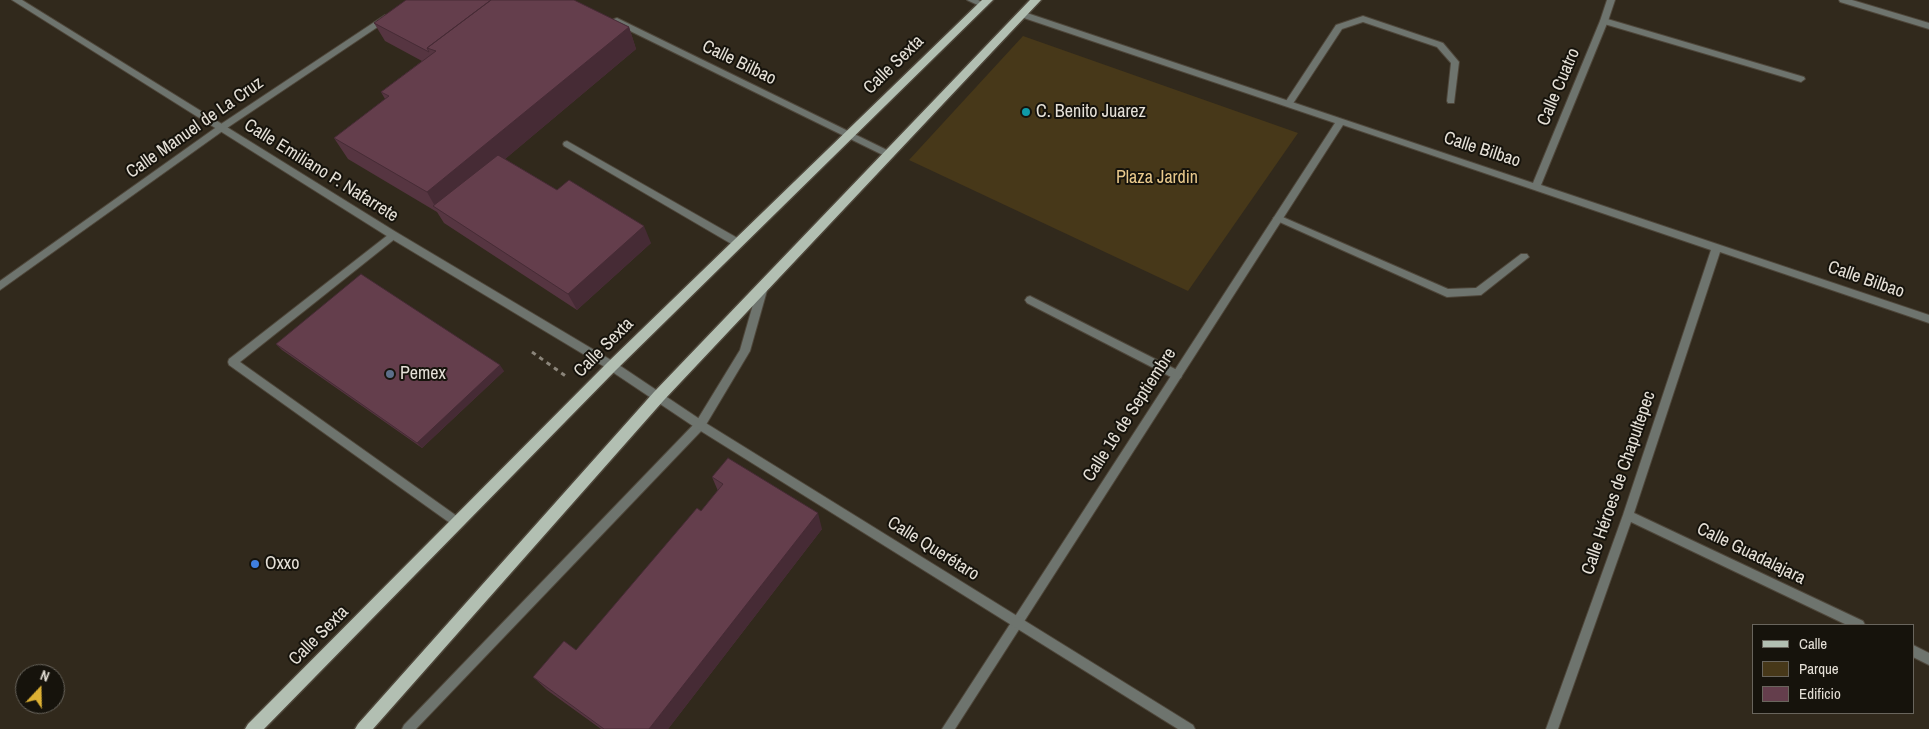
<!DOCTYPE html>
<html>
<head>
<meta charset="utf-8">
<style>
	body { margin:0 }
	#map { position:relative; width:1929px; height:729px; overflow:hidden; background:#31291c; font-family:"Archivo Narrow",sans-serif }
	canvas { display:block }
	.legend { position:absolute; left:1752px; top:624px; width:162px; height:90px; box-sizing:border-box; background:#16130c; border:1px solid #69655d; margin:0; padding:6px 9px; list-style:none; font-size:15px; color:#e5e0d7 }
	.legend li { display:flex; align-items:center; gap:10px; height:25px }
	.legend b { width:25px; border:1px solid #69655d }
	.north { position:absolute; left:15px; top:664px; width:50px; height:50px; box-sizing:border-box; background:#16130c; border:1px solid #69655d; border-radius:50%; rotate:21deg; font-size:14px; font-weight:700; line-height:20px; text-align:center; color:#e5e0d7 }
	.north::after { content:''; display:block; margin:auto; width:18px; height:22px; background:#deb133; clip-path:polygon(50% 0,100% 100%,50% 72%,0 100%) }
</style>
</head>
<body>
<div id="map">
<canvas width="1929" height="729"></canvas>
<ul class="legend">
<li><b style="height:6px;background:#b2bfb2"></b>Calle</li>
<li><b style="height:14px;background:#473819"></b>Parque</li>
<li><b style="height:14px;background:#643e4c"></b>Edificio</li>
</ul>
<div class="north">N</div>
</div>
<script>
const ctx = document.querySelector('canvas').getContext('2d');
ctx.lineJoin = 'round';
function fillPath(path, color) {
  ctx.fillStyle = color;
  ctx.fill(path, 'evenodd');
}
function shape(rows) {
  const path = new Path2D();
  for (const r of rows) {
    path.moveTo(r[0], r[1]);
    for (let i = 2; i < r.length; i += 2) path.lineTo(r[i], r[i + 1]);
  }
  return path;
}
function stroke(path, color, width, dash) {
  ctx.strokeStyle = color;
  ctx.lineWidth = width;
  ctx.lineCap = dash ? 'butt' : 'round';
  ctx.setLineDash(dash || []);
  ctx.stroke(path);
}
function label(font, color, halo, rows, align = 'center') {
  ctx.font = font + ' "Archivo Narrow",sans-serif';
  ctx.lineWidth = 4;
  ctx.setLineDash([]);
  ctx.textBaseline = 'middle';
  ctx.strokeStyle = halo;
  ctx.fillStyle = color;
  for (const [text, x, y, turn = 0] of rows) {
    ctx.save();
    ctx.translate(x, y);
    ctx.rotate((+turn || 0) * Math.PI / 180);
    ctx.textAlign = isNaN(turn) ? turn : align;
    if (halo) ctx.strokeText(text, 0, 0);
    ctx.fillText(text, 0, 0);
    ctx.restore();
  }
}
const green = shape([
	[1023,36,1298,133,1188,291,909,160]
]);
const path = shape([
	[532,352,567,377]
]);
const service = shape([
	[967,0,978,0,988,5,984,8,967,0],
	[1363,16,1443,43,1459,62,1454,103,1448,103,1447,101,1451,63,1437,47,1363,22,1342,29,1292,105,1286,105,1286,101,1336,25,1363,16],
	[1604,18,1804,77,1805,79,1801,82,1601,23,1600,21,1604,18],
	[567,141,741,240,743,243,741,246,735,246,564,146,563,144,564,142,567,141],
	[1278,215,1448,289,1476,288,1521,254,1527,254,1529,257,1481,295,1447,297,1275,220,1273,218,1278,215],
	[393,231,398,235,396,238,240,362,461,519,462,523,461,527,457,528,229,365,228,362,229,359,393,231],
	[1030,296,1181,372,1182,375,1181,378,1173,378,1027,303,1025,300,1027,297,1030,296]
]);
const minor = shape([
	[1607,0,1615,0,1608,21,1541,185,1929,315,1929,323,1720,252,1634,513,1863,621,1865,625,1847,625,1631,522,1558,729,1546,729,1623,515,1711,250,1343,125,955,729,942,729,1335,123,1021,17,1021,13,1027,13,1533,183,1600,21,1607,0],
	[385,15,389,18,388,20,224,130,0,290,0,281,218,126,385,15],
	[617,18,893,153,894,155,893,157,887,157,614,23,614,19,617,18],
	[763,283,768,287,750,351,704,428,416,729,402,729,404,725,696,422,740,350,758,287,763,283],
	[1913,645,1929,653,1929,665,1913,657,1913,645]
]);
const tertiary = shape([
	[12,0,22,0,396,232,616,363,704,422,1193,725,1195,729,1178,729,696,428,608,369,390,238,12,0],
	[1839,0,1852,0,1929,23,1929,29,1840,2,1839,0]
]);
const primary = shape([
	[982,0,993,0,616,370,264,729,245,729,248,724,608,362,982,0],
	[1030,0,1041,0,664,400,373,729,355,729,358,724,654,392,1030,0]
]);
const wall = shape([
	[374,23,629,27,636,49,505,159,557,190,651,243,577,310,444,223,437,212,348,159,334,138,385,99,381,92,422,61,385,41],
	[276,344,504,371,422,448,282,350],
	[712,477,822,529,668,729,601,729,547,690,533,677,576,650,701,511,718,491]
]);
const shadedWall = shape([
	[629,27,636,49,442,212,436,208,427,192],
	[644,226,651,243,577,310,568,294],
	[500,365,504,371,422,448,417,443],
	[818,513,822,529,668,729,649,729]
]);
const building = shape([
	[406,0,491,0,427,48,429,52,374,23,406,0],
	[491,0,574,0,629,27,427,192,334,138,389,96,381,92,436,51,427,48,491,0],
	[498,155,557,190,569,180,644,226,568,294,433,206,498,155],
	[361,274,500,365,417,443,276,344,361,274],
	[728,458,818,513,649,729,604,729,533,677,564,641,576,650,697,508,701,511,723,484,712,477,728,458]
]);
const markers = [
	[1026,112,5,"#0f9aa8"],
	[390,374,5,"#5c6f8a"],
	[255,564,5,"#3f7fe0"]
];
const streetNames = [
	["Calle Bilbao",739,63,26],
	["Calle Sexta",894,65,-44],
	["Calle Cuatro",1559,87,-67],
	["Calle Manuel de La Cruz",195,128,-35],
	["Calle Bilbao",1482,150,18],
	["Calle Emiliano P. Nafarrete",321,171,32],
	["Calle Bilbao",1866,280,19],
	["Calle Sexta",604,348,-45],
	["Calle 16 de Septiembre",1130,415,-57],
	["Calle Héroes de Chapultepec",1619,483,-71],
	["Calle Querétaro",933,549,32],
	["Calle Guadalajara",1751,554,26],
	["Calle Sexta",319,636,-45]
];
const poiNames = [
	["C. Benito Juarez",1036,112],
	["Pemex",400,374],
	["Oxxo",265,564]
];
const parkNames = [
	["Plaza Jardin",1157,178]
];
fillPath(green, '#473819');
stroke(service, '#4e463a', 2);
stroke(minor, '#4e463a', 2);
stroke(tertiary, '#4e463a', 2);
stroke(primary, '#4e463a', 3);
stroke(path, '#8b857a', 3, [4.5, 4.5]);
fillPath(service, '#6e746e');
fillPath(minor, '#6e746e');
fillPath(tertiary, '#6e746e');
fillPath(primary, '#b2bfb2');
fillPath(wall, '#563541');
fillPath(shadedWall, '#462b35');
fillPath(building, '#643e4c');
stroke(building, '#462b35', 1);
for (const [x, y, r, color] of markers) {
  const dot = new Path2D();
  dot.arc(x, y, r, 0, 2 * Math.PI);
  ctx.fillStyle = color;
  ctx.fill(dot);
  stroke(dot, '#16130c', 2);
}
label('18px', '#e5e0d7', '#16130c', streetNames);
label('18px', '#e5e0d7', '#16130c', poiNames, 'left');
label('18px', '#e9c98c', '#16130c', parkNames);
</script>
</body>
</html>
